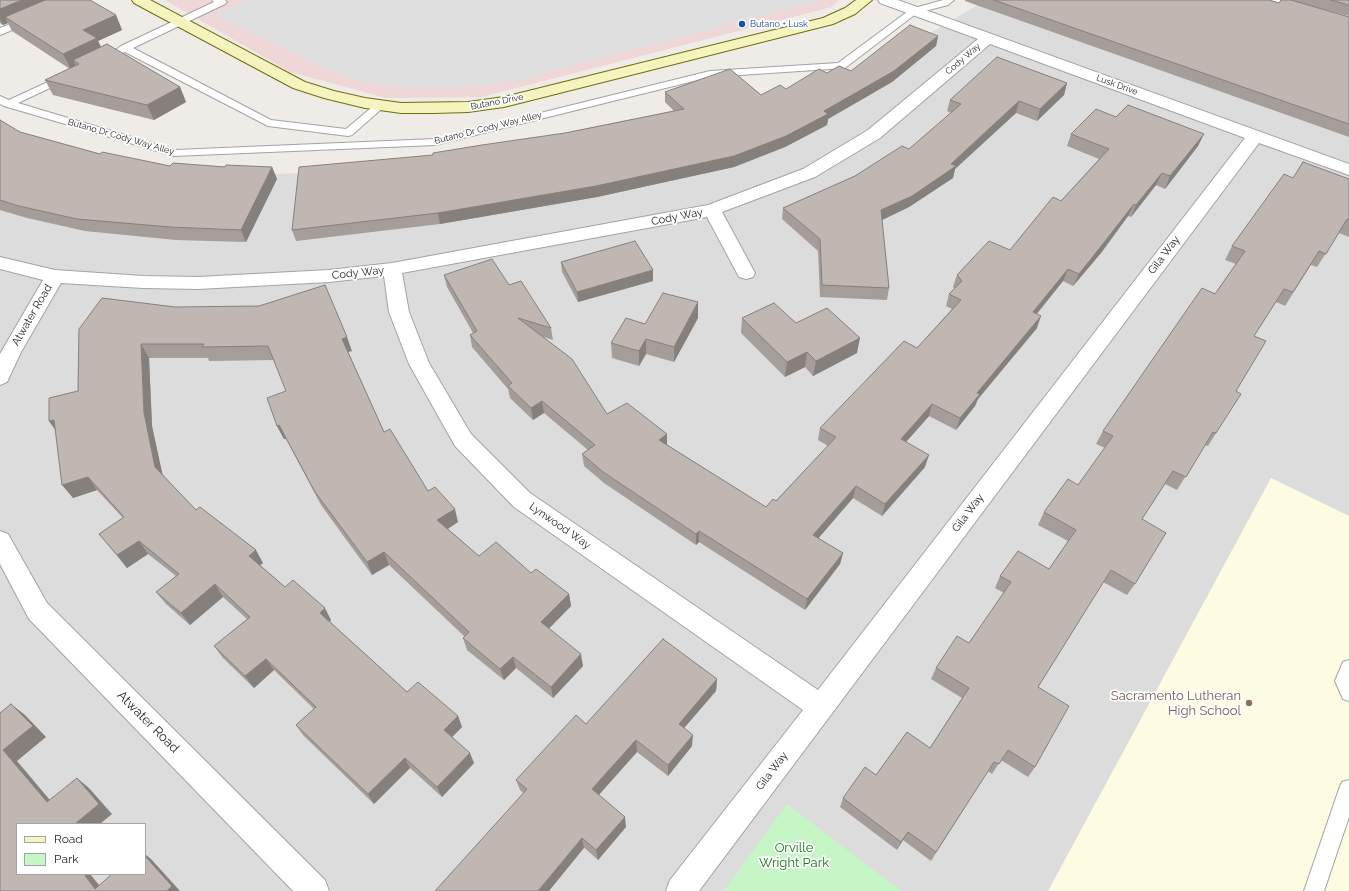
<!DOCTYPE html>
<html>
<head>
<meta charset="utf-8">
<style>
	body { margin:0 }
	#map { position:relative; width:1349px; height:891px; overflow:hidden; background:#efebe6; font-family:Raleway,sans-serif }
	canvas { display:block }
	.legend { position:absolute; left:16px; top:823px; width:130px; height:52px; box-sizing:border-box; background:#fff; border:1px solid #a5a5a5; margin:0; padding:5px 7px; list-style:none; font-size:12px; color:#1f1f1f }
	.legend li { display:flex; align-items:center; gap:8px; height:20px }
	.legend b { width:20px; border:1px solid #a5a5a5 }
</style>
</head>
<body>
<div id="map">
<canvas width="1349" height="891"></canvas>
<ul class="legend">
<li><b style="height:5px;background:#f6f4be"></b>Road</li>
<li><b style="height:11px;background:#c6f6c6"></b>Park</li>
</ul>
</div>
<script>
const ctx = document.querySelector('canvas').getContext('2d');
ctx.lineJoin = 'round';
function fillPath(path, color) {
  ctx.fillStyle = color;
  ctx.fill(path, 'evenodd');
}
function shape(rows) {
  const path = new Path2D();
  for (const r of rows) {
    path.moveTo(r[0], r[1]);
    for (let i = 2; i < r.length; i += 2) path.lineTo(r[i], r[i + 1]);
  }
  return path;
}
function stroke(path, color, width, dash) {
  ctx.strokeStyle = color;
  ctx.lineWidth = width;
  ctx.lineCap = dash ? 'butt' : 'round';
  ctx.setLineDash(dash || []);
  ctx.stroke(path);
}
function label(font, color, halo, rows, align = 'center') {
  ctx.font = font + ' Raleway,sans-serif';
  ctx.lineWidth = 3.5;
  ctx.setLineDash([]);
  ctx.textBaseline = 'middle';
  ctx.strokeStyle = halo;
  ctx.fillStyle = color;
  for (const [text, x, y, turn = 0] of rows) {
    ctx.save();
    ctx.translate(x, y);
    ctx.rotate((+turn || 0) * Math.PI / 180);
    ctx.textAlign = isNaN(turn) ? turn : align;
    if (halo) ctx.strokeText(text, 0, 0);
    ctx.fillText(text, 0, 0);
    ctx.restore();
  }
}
const residential = shape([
	[986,0,1349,0,1349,891,0,891,0,136,151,177,437,170,837,88],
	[17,824,145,824,145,874,17,874]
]);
const commercial = shape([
	[165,0,839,0,832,7,481,97,386,98,290,72]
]);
const education = shape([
	[1271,478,1349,516,1349,891,1048,891]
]);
const park = shape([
	[787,804,901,891,724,891]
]);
const parking = shape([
	[248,0,823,0,519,80,463,88,404,88,348,79,214,15]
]);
const lane = shape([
	[212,0,225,0,227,2,225,4,133,48,271,120,346,129,377,103,381,102,386,105,352,135,348,136,268,126,125,52,119,54,114,51,121,46,214,2,212,0],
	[943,0,954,0,948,5,917,13,845,68,710,77,435,145,174,156,4,106,0,104,0,96,9,100,65,74,70,77,69,79,18,103,175,150,435,139,710,71,838,63,911,9,943,0],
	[29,17,34,20,32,22,0,35,0,28,29,17],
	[1349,660,1349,701,1343,699,1335,681,1343,662,1349,660],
	[1349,780,1349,817,1324,891,1304,891,1339,789,1342,782,1349,780]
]);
const street = shape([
	[878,0,898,0,1349,164,1349,175,1259,143,699,891,666,891,670,880,803,710,514,507,455,446,409,364,389,312,384,276,329,282,198,289,143,288,61,283,21,352,7,382,0,385,0,354,43,280,0,269,0,257,55,270,143,276,198,277,329,270,392,263,708,205,803,169,868,130,978,39,880,3,878,0],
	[990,44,1245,138,818,690,530,493,471,434,429,363,409,312,402,273,707,217,739,277,746,279,753,277,755,273,722,212,815,177,880,138,990,44],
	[1266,0,1288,0,1349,18,1349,27,1268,3,1266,0],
	[0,531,8,534,47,603,325,880,329,891,293,891,29,619,0,564,0,531]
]);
const secondary = shape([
	[132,0,150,0,305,82,334,91,365,98,401,103,468,102,504,97,823,18,845,8,856,0,872,0,855,14,833,24,504,107,468,112,434,113,401,113,365,108,324,98,293,88,134,3,132,0]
]);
const wall = shape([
	[0,0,116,15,122,30,98,41,101,47,180,87,186,102,154,120,53,95,45,80,70,69,12,31,8,23,3,25,0,23],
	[965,0,1269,0,1279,3,1281,0,1349,0,1349,16,1296,2,1349,17,1349,137,965,1],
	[938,36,936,46,892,82,828,119,827,125,785,147,734,167,597,197,440,224,296,241,292,230,433,155,565,133,674,111,665,102,665,92,761,95,786,89,827,73,851,71],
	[1067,83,1064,95,1037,121,1016,113,955,169,953,178,909,207,882,220,889,288,887,300,820,297,818,251,782,219,783,208,855,176,909,149,951,113,947,111,950,100],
	[1116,117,1198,146,1165,189,1156,185,1131,217,1128,216,1101,253,1073,286,1063,281,1037,314,1037,328,978,399,975,406,956,430,929,416,906,442,925,467,882,516,853,498,818,538,843,553,840,564,805,610,699,542,696,545,604,483,584,466,582,454,588,450,544,413,533,420,510,398,508,389,472,347,470,335,473,333,447,287,444,275,509,285,551,328,553,340,543,337,607,414,667,445,766,507,776,501,828,446,818,440,820,428,917,348,952,309,946,306,949,294,955,289,953,287,957,275,1010,250,1061,201,1099,159,1067,146,1071,134],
	[0,120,20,132,100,154,170,166,225,167,272,167,277,179,246,242,176,240,85,231,27,218,0,210],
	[1293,178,1349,179,1349,237,1339,233,1317,267,1311,265,1285,306,1276,302,1254,336,1236,391,1216,433,1208,446,1205,445,1177,490,1165,484,1142,519,1135,584,1127,595,1103,582,1038,687,1035,767,1028,777,1001,760,992,774,988,771,931,861,903,840,897,850,840,807,843,798,876,775,930,748,962,698,931,679,936,668,969,643,1004,593,995,588,1000,576,1049,569,1068,541,1038,525,1044,512,1078,485,1105,448,1096,444,1103,431,1215,294,1236,264,1225,260,1232,246],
	[561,262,653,270,653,281,578,302,562,272],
	[698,302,698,318,674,362,646,354,639,366,612,358,611,343,645,324],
	[742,318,796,323,857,353,813,376,805,367,785,377,741,333],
	[79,329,352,351,348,352,384,432,428,491,458,522,448,529,479,556,531,573,569,594,571,606,549,629,583,666,553,698,516,668,504,680,467,650,463,638,465,637,389,565,372,575,321,505,286,439,284,439,277,426,286,391,274,360,209,361,208,358,149,358,152,426,162,475,196,510,263,563,260,565,285,587,331,620,330,622,407,692,458,716,462,727,452,737,474,763,442,797,410,768,374,804,303,735,296,725,314,709,274,670,254,688,223,658,214,646,247,619,223,597,190,625,166,604,156,592,176,576,148,554,127,568,99,534,123,518,97,490,73,498,55,429,49,421,78,391],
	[717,679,716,691,684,728,692,746,668,776,637,752,599,795,626,827,598,860,520,790,516,780,586,724]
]);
const shadedWall = shape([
	[22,0,66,0,5,17,8,23,3,25,0,20,0,9],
	[116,15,122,30,98,41,104,53,73,60,76,66,71,69,63,54,83,30],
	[938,36,936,46,892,82,828,119,827,125,785,147,734,167,597,197,440,224,438,213,824,111],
	[1067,83,1064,95,1037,121,1040,109],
	[180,87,186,102,154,120,147,105],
	[1019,101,1016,113,955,169,953,178,909,207,878,222,881,210,951,164],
	[1204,134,1198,146,1165,189,1170,176],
	[272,167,277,179,246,242,241,230],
	[1162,173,1156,185,1131,217,1136,205],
	[1134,204,1128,216,1101,253,1073,286,1079,274],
	[1068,269,1063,281,1028,324,1033,312],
	[653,270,653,281,578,302,577,292],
	[698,302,698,318,674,362,674,347],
	[1041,316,1037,328,978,399,975,406,956,430,960,418,977,393],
	[347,337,352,351,347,352,342,339],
	[860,338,857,353,813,376,816,361],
	[646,339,646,354,639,366,639,351],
	[141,344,149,358,152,426,164,481,155,467,144,413],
	[807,352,805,367,785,377,787,362],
	[542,401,544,413,533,420,531,408],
	[932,404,929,416,898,451,901,439],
	[54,420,59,435,49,421],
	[279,425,286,439,284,439,277,426],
	[667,434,667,446,659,440],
	[929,455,925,467,882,516,885,504],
	[88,477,97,490,73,498,62,485],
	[856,486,853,498,811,547,813,535],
	[455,509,458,522,441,533,437,520],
	[699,531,699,542,696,545,696,534],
	[139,541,148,554,127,568,117,555],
	[256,550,263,563,257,568,249,556],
	[384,552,389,565,372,575,367,562],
	[843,553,840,564,805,610,807,599],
	[215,584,223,597,190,625,181,613],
	[569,594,571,606,543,634,541,622],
	[325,608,331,620,326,625,320,613],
	[581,654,583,666,553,698,551,687],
	[513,657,516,668,504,680,500,669],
	[266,659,274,670,254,688,245,676],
	[717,679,716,691,678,735,679,724],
	[11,704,25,715,46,737,17,761,60,812,47,802,3,750],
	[458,716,462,727,448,741,444,730],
	[693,735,692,746,668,776,668,765],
	[636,740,637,752,594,800,592,789],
	[470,753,474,763,442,797,437,787],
	[405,758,410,768,374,804,368,794],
	[77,778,89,788,112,814,100,824,75,824],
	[625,817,626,827,598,860,596,850],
	[908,832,903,840,897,850,901,842],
	[582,838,584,848,549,891,538,891],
	[145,854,151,859,180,891,167,891,145,856],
	[84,874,90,874,104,891,95,889]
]);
const building = shape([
	[0,0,22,0,0,9,0,0],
	[45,0,90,0,116,15,83,30,97,38,63,54,5,17,45,0],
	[994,0,1269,0,1279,3,1281,0,1291,0,1349,17,1349,124,994,0],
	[1331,0,1349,0,1349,5,1331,0],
	[910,25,938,36,894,71,824,111,828,114,786,136,734,156,596,186,438,213,292,230,299,167,433,155,433,153,482,145,565,133,684,109,665,92,730,69,761,95,780,85,786,89,819,69,827,73,839,66,851,71,910,25],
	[107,44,180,87,147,105,45,80,79,64,73,60,107,44],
	[997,57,1067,83,1040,109,1019,101,951,164,956,166,912,196,881,210,889,288,822,285,820,239,783,208,855,176,902,146,909,149,961,104,950,100,997,57],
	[1128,105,1204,134,1170,176,1162,173,1136,205,1134,204,1106,240,1079,274,1068,269,1033,312,1041,316,977,393,980,394,960,418,932,404,901,439,929,455,885,504,856,486,813,535,843,553,807,599,699,531,696,534,603,472,582,454,595,445,542,401,531,408,508,386,512,383,470,335,477,331,444,275,492,259,509,285,521,281,551,328,518,318,572,359,607,414,627,403,667,434,659,440,766,507,773,499,776,501,836,437,820,428,904,341,917,348,961,300,949,294,962,281,957,275,989,241,1010,250,1053,197,1061,201,1109,149,1071,134,1096,109,1116,117,1128,105],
	[0,120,20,132,100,154,102,152,170,166,173,163,225,167,226,165,272,167,241,230,170,227,77,219,19,206,0,200,0,120],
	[1303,162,1349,179,1349,220,1347,219,1326,254,1319,251,1293,292,1284,289,1254,336,1266,341,1236,391,1241,394,1216,433,1213,432,1186,477,1173,471,1142,519,1166,533,1135,584,1111,570,1038,687,1069,706,1035,767,1008,750,999,764,994,762,936,852,908,832,901,842,843,798,865,767,876,775,907,732,930,748,969,688,936,668,957,636,969,643,1011,582,1000,576,1018,551,1049,569,1076,530,1044,512,1068,479,1078,485,1113,436,1103,431,1202,288,1215,294,1245,251,1232,246,1284,174,1293,178,1303,162],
	[635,241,653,270,577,292,561,262,635,241],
	[325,285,347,337,342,339,384,432,390,429,428,491,435,487,455,509,437,520,479,556,496,542,531,573,536,569,569,594,541,622,581,654,551,687,513,657,500,669,463,638,469,632,384,552,367,562,315,492,279,425,277,426,267,398,286,391,268,346,202,347,204,344,141,344,144,413,155,467,196,510,200,507,256,550,249,556,285,587,293,580,325,608,320,613,407,692,418,682,458,716,444,730,470,753,437,787,405,758,368,794,296,725,316,707,266,659,245,676,214,646,250,617,215,584,181,613,156,592,179,574,139,541,117,555,99,534,124,517,88,477,62,485,54,420,49,421,49,398,78,391,79,329,102,298,175,307,259,306,325,285],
	[663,293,698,302,674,347,646,339,639,351,611,343,626,318,645,324,663,293],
	[774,303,796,323,827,308,860,338,816,361,807,352,787,362,742,318,774,303],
	[663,639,717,679,679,724,693,735,668,765,636,740,592,789,625,817,596,850,582,838,538,891,435,891,527,789,516,780,576,715,586,724,663,639],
	[11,704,33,726,3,750,47,802,77,778,99,804,75,824,17,824,17,874,84,874,95,889,112,874,145,874,145,856,172,886,167,891,0,891,0,713,11,704]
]);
const markers = [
	[742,24,4,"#1a4fb4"],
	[1249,703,4,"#8d6e63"]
];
const farTransitnames = [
	["Butano + Lusk",750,24]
];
const farStreetnames = [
	["Cody Way",963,59,-41],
	["Lusk Drive",1117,85,20],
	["Butano Drive",497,102,-11],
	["Butano Dr Cody Way Alley",488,128,-14],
	["Butano Dr Cody Way Alley",121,137,16]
];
const streetNames = [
	["Cody Way",677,217,-11],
	["Gila Way",1164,255,-53],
	["Cody Way",358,273,-6],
	["Atwater Road",32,315,-60],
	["Gila Way",968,513,-53],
	["Lynwood Way",560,526,35],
	["Gila Way",772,771,-53]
];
const nearEducationnames = [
	["Sacramento Lutheran",1241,696],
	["High School",1241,711]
];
const nearStreetnames = [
	["Atwater Road",148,722,45]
];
const nearParknames = [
	["Orville",794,848],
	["Wright Park",794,863]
];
fillPath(residential, '#dddcdc');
fillPath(commercial, '#efd6d7');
fillPath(education, '#fdfbe1');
fillPath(park, '#c6f6c6');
fillPath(parking, '#dfdfdf');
stroke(lane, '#a3a3a3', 2);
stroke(street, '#a3a3a3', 2);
stroke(secondary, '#6d700c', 2);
fillPath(lane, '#fff');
fillPath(street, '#fff');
fillPath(secondary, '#f6f4be');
fillPath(wall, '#a59d9a');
fillPath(shadedWall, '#86807d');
fillPath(building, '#c0b7b3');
stroke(building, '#86807d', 1);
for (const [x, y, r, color] of markers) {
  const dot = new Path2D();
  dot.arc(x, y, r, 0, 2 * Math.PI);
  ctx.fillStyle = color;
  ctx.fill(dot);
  stroke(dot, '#fff', 1.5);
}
label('9px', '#164399', '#fff', farTransitnames, 'left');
label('9px', '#1f1f1f', '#fff', farStreetnames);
label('11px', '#1f1f1f', '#fff', streetNames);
label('13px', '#785e54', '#fff', nearEducationnames, 'right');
label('13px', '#1f1f1f', '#fff', nearStreetnames);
label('13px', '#137814', '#fff', nearParknames);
</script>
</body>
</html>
